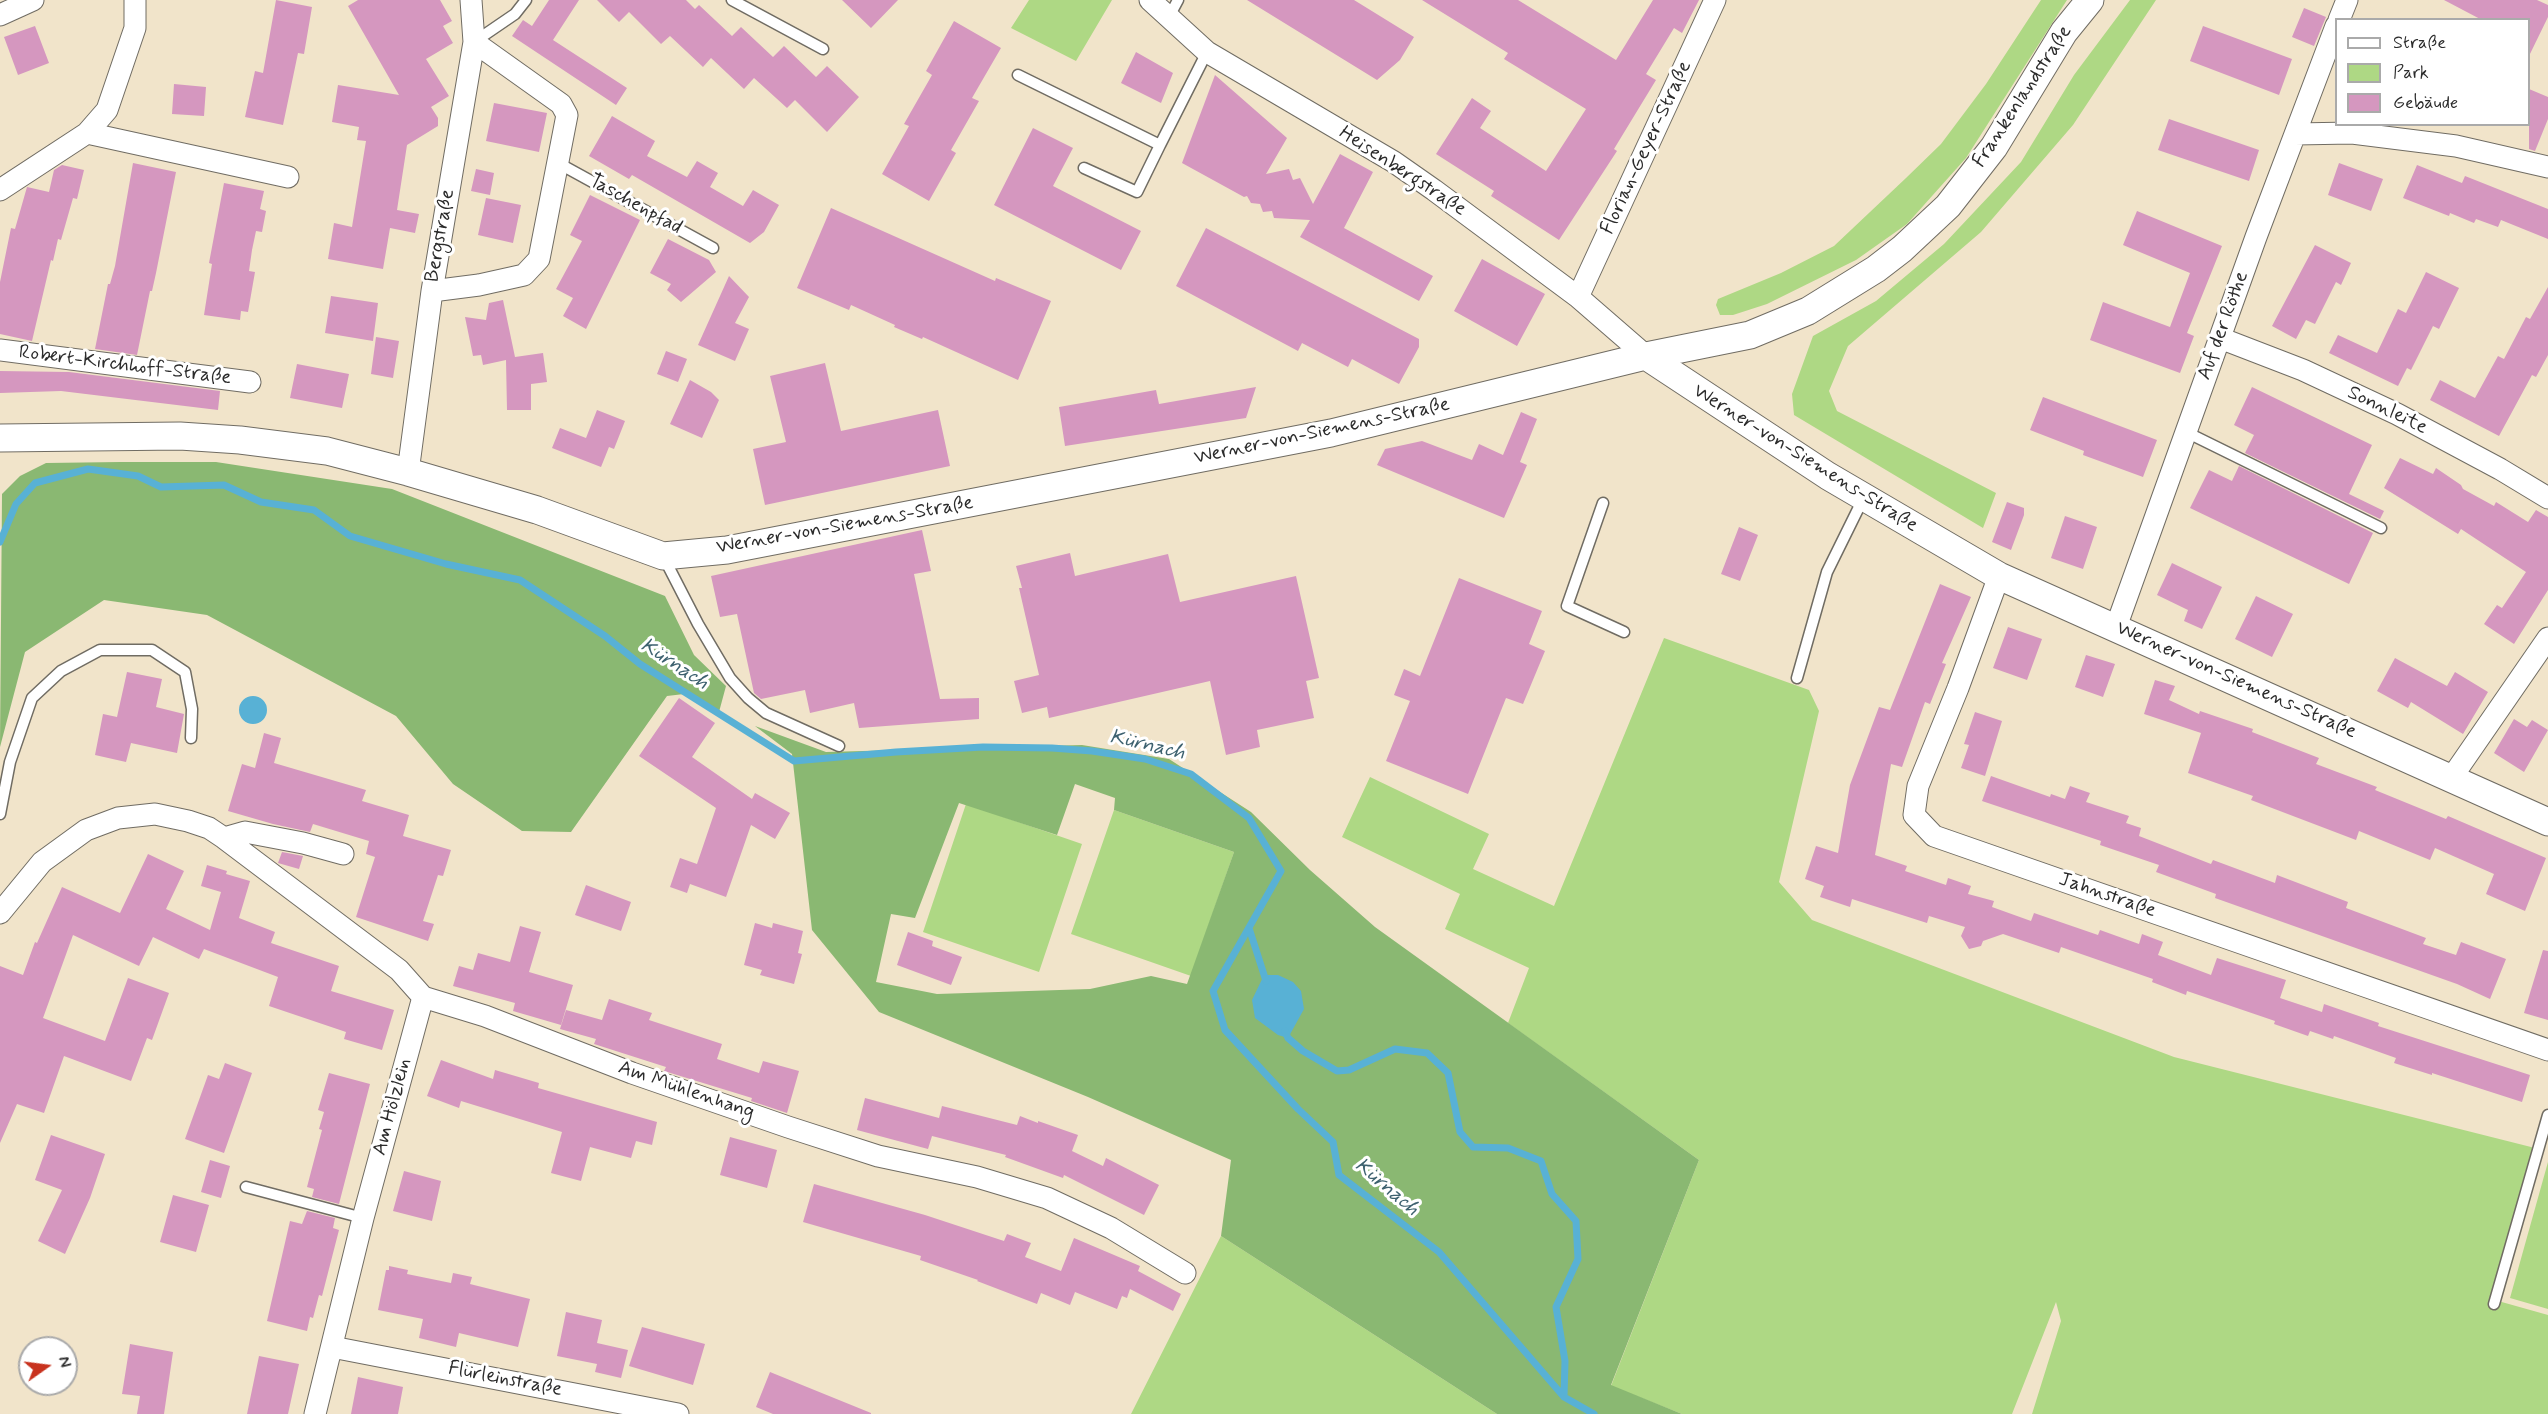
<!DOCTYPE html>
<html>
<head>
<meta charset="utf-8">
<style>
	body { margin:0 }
	#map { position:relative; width:2548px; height:1414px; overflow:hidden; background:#f1e4ca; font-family:Mynerve,sans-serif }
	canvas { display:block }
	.legend { position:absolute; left:2335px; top:18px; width:195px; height:108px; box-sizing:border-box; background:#fff; border:2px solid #aaa; margin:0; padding:8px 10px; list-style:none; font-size:18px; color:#2b2b2b }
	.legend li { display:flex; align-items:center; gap:12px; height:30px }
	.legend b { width:30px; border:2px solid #aaa }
	.north { position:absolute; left:18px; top:1336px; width:60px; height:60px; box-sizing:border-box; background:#fff; border:2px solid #aaa; border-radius:50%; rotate:76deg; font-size:16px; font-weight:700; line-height:24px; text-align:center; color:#2b2b2b }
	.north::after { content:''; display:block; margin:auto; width:21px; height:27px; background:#c8321e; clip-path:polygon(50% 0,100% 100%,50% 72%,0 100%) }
</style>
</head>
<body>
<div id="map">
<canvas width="2548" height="1414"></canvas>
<ul class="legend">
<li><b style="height:8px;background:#fff"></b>Straße</li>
<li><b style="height:16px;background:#aed884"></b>Park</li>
<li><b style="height:16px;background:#d597bf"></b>Gebäude</li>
</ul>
<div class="north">N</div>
</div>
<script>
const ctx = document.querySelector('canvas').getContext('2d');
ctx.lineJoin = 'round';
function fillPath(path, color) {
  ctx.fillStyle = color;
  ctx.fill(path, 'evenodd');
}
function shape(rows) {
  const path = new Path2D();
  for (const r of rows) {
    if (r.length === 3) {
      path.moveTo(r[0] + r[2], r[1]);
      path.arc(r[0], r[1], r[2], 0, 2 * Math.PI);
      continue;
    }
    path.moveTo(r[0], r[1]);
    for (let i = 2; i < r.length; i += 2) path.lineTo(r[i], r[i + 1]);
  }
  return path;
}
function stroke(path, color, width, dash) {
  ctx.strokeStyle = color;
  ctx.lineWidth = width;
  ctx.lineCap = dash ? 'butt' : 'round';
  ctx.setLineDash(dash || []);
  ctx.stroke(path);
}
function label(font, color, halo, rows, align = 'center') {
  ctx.font = font + ' Mynerve,sans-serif';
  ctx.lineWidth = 6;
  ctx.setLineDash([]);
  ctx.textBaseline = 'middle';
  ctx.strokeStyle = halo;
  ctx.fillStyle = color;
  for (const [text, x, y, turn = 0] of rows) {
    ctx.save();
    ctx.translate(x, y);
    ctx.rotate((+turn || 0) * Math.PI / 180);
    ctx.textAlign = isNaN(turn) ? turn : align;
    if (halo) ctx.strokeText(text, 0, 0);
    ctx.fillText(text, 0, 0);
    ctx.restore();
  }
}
const green = shape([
	[1029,0,1112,0,1076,61,1011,28],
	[2041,0,2067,0,1966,158,1907,224,1856,260,1767,304,1733,315,1720,315,1716,305,1718,299,1781,273,1834,246,1906,178,1941,144,1986,84],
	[2130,0,2156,0,2073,125,1981,232,1848,346,1829,391,1837,411,1996,493,1983,528,1794,415,1792,394,1813,336,1876,301,1944,244,2021,162,2074,75],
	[1664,638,1809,690,1819,711,1779,882,1812,920,2174,1057,2535,1148,2491,1299,2548,1315,2548,1414,2032,1414,2061,1321,2056,1302,2012,1414,1682,1414,1611,1386,1699,1160,1508,1023,1529,968,1445,929,1460,894,1342,837,1370,777,1489,834,1473,869,1554,906],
	[966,804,1082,844,1039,972,923,932],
	[1114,810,1234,852,1191,976,1071,934],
	[2548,1162,2548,1309,2510,1298],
	[1221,1236,1497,1414,1131,1414]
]);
const forest = shape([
	[120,462,216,462,392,489,665,596,694,655,726,686,719,712,684,694,667,696,571,832,522,831,453,784,396,716,207,615,104,600,25,652,0,747,2,494,20,476,46,463],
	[755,726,826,752,1082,745,1169,759,1251,812,1310,870,1375,927,1699,1160,1611,1385,1682,1414,1497,1414,1221,1236,1231,1160,1088,1097,879,1012,812,930,792,754],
	[1075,784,1115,798,1114,810,1234,852,1187,984,1151,976,1090,989,937,994,876,982,891,914,915,918,959,803,1057,835]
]);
const water = shape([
	[253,710,14],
	[1264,975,1278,975,1293,982,1301,991,1304,1009,1288,1038,1278,1035,1255,1018,1252,1000]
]);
const stream = shape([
	[0,542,16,504,35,483,88,469,138,476,161,487,224,485,261,502,314,510,350,536,446,564,520,580,605,636,640,664,794,761,896,752,983,747,1052,748,1092,751,1145,759,1191,774,1249,818,1281,871,1213,991,1225,1030,1298,1109,1333,1142,1339,1175,1439,1252,1564,1397,1594,1414],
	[1249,928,1266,981],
	[1285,1031,1288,1038,1303,1051,1337,1071,1349,1070,1395,1049,1427,1053,1448,1073,1460,1132,1473,1147,1508,1148,1541,1161,1552,1194,1576,1221,1578,1259,1556,1307,1565,1361,1564,1397]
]);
const building = shape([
	[276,0,312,7,304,54,298,53,283,125,245,117,255,71,263,73],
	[358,0,440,0,452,21,443,26,453,43,426,59,449,96,431,107,438,118,438,126,407,145,397,210,419,214,415,233,390,228,383,269,328,259,334,223,352,227,366,141,357,140,359,127,332,122,338,85,399,95,348,6],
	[549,0,579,0,553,40,627,88,616,105,512,36,523,20,532,26],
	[597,0,686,0,695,9,699,5,732,36,741,27,773,57,784,46,816,77,827,66,859,97,827,132,795,100,787,108,754,78,744,89,711,58,703,67,670,36,661,44,629,12,619,22],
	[842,0,898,0,871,28],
	[1247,0,1354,0,1414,37,1400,60,1377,80],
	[1422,0,1518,0,1616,60,1653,0,1699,0,1682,33,1674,28,1646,74,1656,80,1614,149,1617,151,1559,240,1491,196,1494,191,1436,154,1472,98,1491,111,1480,128,1546,171,1586,109,1504,59,1508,53],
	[2444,0,2537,0,2548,5,2548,17,2529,56,2529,20,2482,20],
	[2304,8,2326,17,2314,46,2292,37],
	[954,21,1001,48,972,98,979,101,951,150,956,153,929,201,882,174,909,126,904,124,932,75,926,71],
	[35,26,49,63,18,75,4,37],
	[2203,26,2292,59,2279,95,2190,61],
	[1136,52,1173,73,1161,103,1121,83],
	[1215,75,1287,138,1266,174,1289,169,1293,180,1300,178,1313,204,1340,154,1373,172,1344,228,1433,276,1419,301,1300,237,1310,220,1274,218,1272,211,1263,212,1260,204,1251,203,1247,196,1244,197,1182,163],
	[174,84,206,87,204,116,172,114],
	[2529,89,2548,97,2548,119,2535,151,2529,149],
	[494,103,547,113,539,152,486,141],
	[612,116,655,141,647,156,687,177,697,161,718,173,710,187,743,206,753,190,779,205,764,232,750,243,632,175,629,179,589,156],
	[2169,119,2259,150,2249,181,2158,150],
	[1033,128,1073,148,1053,186,1141,231,1121,270,994,205],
	[133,163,176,172,156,273,152,291,150,291,137,355,95,349,108,284,110,284,115,266],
	[2339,163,2383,179,2371,211,2328,195],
	[62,165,84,170,77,199,73,198,61,240,58,239,53,261,51,260,32,341,0,334,0,282,11,228,15,229,27,187,49,192,54,170],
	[2417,165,2462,183,2465,176,2548,209,2548,239,2501,220,2498,227,2476,219,2474,223,2450,213,2449,216,2403,198],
	[476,169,494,173,490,195,471,191],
	[224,183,264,191,260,209,266,211,262,232,256,231,252,250,249,271,255,272,248,312,241,311,240,320,204,315,212,264,209,263],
	[590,195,640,220,586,329,563,316,573,298,556,289,582,241,570,235],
	[486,198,521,205,513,243,478,235],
	[831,208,995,281,996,278,1051,301,1018,380,923,337,922,339,894,327,895,325,851,305,849,310,797,288],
	[2137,211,2222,246,2187,333,2194,336,2180,373,2090,340,2103,302,2170,327,2190,273,2123,245],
	[1206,228,1419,339,1419,347,1399,384,1352,359,1348,367,1302,343,1298,351,1176,286],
	[668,239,709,260,716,272,681,302,667,290,671,284,650,273],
	[2315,245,2351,263,2341,285,2336,282,2315,324,2306,320,2296,339,2272,326],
	[1482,259,1545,294,1517,346,1454,311],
	[2426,272,2459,288,2439,329,2433,326,2411,370,2407,368,2398,386,2329,353,2338,335,2377,353,2398,309,2406,313],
	[729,276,749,297,735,323,749,329,735,361,698,345],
	[2548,287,2548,355,2536,377,2532,375,2499,436,2430,400,2440,380,2475,398,2498,356,2504,359,2526,317,2530,319],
	[331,296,378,303,373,341,325,333],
	[503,300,515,357,543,353,547,382,531,384,531,410,507,410,506,360,483,365,481,355,473,356,465,317,486,320,489,303],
	[376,337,399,341,393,378,371,374],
	[666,351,687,359,678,382,657,374],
	[825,363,841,431,938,410,950,466,765,505,753,449,786,442,770,376],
	[297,364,349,374,342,408,290,398],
	[0,371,69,372,220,391,218,410,61,391,0,393],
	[690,380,711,392,719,400,702,438,670,424],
	[1256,387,1246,418,1065,446,1059,407,1156,390,1159,404],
	[2252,387,2372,445,2349,494,2384,511,2380,519,2245,453,2254,435,2234,425],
	[2043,397,2157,440,2143,477,2083,455,2084,451,2030,430],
	[597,410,625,421,614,449,609,447,601,467,552,448,560,428,586,438],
	[1521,412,1537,419,1520,462,1527,465,1504,518,1377,465,1385,449,1422,441,1472,460,1479,444,1503,455],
	[2400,458,2433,474,2436,468,2461,485,2463,489,2494,506,2496,502,2528,522,2536,510,2548,517,2548,590,2514,644,2484,624,2497,605,2502,608,2526,572,2461,529,2458,534,2384,488],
	[2239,466,2373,533,2349,584,2190,508,2209,470,2232,481],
	[2007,502,2024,508,2024,515,2011,550,1992,542],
	[2065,516,2097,527,2083,569,2051,558],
	[1739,527,1758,535,1740,581,1721,574],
	[922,530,931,571,914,574,940,699,979,698,979,719,859,728,854,703,810,713,805,690,761,699,754,693,737,614,720,617,711,576],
	[1070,553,1075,576,1168,554,1180,602,1296,576,1319,678,1306,681,1314,718,1257,730,1260,747,1226,755,1210,681,1049,718,1047,707,1022,713,1014,681,1039,675,1019,588,1022,588,1016,566],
	[2172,563,2222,587,2202,629,2184,621,2188,610,2157,595],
	[1459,578,1542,611,1529,644,1545,651,1523,704,1506,698,1468,794,1386,761,1410,701,1394,695,1404,669,1420,676],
	[1940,584,1971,597,1942,663,1946,664,1930,704,1925,702,1902,767,1891,764,1875,855,1907,866,1905,871,1946,885,1948,878,1971,886,1968,894,1994,901,1992,907,2031,921,2034,913,2098,935,2100,930,2139,944,2142,934,2163,942,2158,955,2211,975,2217,958,2286,980,2280,998,2322,1012,2324,1004,2379,1023,2378,1026,2530,1075,2522,1102,2432,1073,2432,1075,2394,1063,2396,1058,2334,1036,2333,1039,2310,1031,2308,1036,2274,1024,2275,1021,2187,991,2186,995,2152,982,2153,979,2061,947,2059,953,2003,934,1983,941,1981,946,1969,949,1961,936,1965,927,1929,916,1927,923,1852,899,1850,907,1820,897,1824,886,1805,879,1816,846,1838,853,1850,785,1879,707,1890,710],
	[2256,596,2293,614,2272,657,2235,639],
	[2008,627,2042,639,2027,680,1993,668],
	[2086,655,2115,664,2103,697,2075,687],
	[2395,658,2447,686,2455,672,2488,692,2463,734,2411,702,2408,708,2377,691],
	[127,672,162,679,156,707,184,714,177,753,131,743,126,762,95,755,103,714,117,717],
	[2155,680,2175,686,2169,700,2199,714,2200,711,2253,729,2252,732,2319,758,2316,764,2377,787,2375,790,2446,819,2448,816,2546,858,2525,911,2486,894,2494,874,2435,848,2430,860,2359,831,2356,840,2251,800,2253,796,2188,773,2201,733,2144,714],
	[679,698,715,723,692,757,752,799,755,793,790,813,775,839,751,825,726,897,690,884,687,893,670,887,680,858,697,864,716,808,639,756],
	[1975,712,2002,721,1985,776,1961,768,1969,745,1964,744],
	[2514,719,2527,727,2532,720,2548,730,2524,772,2494,753],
	[264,733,281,738,274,763,366,790,362,801,409,815,403,836,451,850,443,876,438,875,423,921,434,924,428,941,356,917,375,857,366,854,369,841,313,824,310,832,273,824,228,811,242,764,255,768],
	[1991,776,2050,797,2051,794,2065,799,2070,786,2090,793,2086,802,2129,816,2126,823,2141,828,2139,836,2211,864,2213,860,2275,883,2277,875,2348,902,2346,908,2426,938,2423,944,2456,955,2461,942,2506,959,2490,999,2457,984,2215,898,2216,894,2156,872,2159,865,2100,845,2101,841,1982,801],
	[282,852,303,856,299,869,278,863],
	[148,854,184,871,166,909,210,930,221,892,201,886,207,865,227,871,226,874,250,881,239,918,275,932,271,943,339,966,331,991,394,1010,382,1050,344,1039,346,1032,269,1006,278,977,204,949,199,959,153,937,139,966,73,935,43,1018,105,1041,128,978,169,993,152,1040,147,1038,131,1081,64,1056,44,1113,17,1104,0,1143,0,966,23,975,35,942,37,943,62,887,120,913],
	[586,885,631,902,621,931,575,915],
	[755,923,772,928,773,923,803,931,798,953,802,954,794,984,760,975,762,970,744,965],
	[520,926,541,932,529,972,573,985,561,1025,513,1011,515,1003,453,986,459,966,473,970,478,953,510,962],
	[908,932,933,941,932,946,962,957,951,985,897,965],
	[2543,950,2548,951,2548,1020,2524,1013],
	[609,999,652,1013,649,1020,722,1044,717,1059,759,1073,763,1061,799,1071,787,1113,751,1101,752,1098,664,1071,666,1067,594,1044,596,1039,560,1029,566,1010,602,1020],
	[441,1060,493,1079,495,1070,539,1083,538,1088,657,1122,652,1145,636,1141,631,1158,590,1147,581,1181,551,1173,562,1132,461,1101,459,1108,427,1096],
	[225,1063,252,1073,224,1153,185,1139,208,1075,219,1079],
	[329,1073,370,1084,339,1204,312,1197,314,1189,307,1187,322,1130,319,1129,324,1112,318,1110],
	[865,1098,939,1118,942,1106,1017,1125,1020,1116,1038,1123,1038,1121,1078,1135,1072,1151,1103,1166,1106,1158,1159,1185,1144,1215,1064,1175,1063,1178,1005,1157,1006,1155,932,1136,928,1149,857,1130],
	[51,1135,105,1154,90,1198,65,1254,38,1241,62,1190,35,1180],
	[730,1137,777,1150,767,1188,720,1175],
	[210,1160,230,1166,221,1198,201,1192],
	[404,1171,441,1181,432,1221,393,1211],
	[814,1184,925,1215,1004,1241,1007,1234,1031,1243,1025,1257,1061,1271,1074,1238,1140,1266,1138,1271,1181,1294,1173,1311,1130,1289,1127,1298,1122,1296,1117,1309,1075,1292,1070,1305,1041,1293,1037,1304,977,1281,978,1280,920,1260,921,1256,803,1222],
	[173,1195,209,1205,196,1252,160,1242],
	[307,1211,335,1218,333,1228,339,1230,322,1296,319,1295,313,1318,310,1317,307,1331,267,1321,290,1221,302,1224],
	[389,1266,408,1270,407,1274,451,1283,453,1273,472,1277,470,1284,530,1299,518,1347,459,1333,456,1347,419,1338,423,1319,378,1310,386,1270,389,1270],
	[566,1312,602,1320,597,1343,628,1350,621,1378,595,1372,597,1364,557,1356],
	[642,1327,705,1344,693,1385,629,1366],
	[130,1344,173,1352,164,1414,137,1414,140,1396,122,1394],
	[259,1356,299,1364,288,1414,247,1414],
	[770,1372,871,1413,871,1414,773,1414,756,1407],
	[358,1377,403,1387,398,1414,351,1414]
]);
const service = shape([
	[732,0,823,49],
	[1170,15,1178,0],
	[474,42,515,14,526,0],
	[1018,75,1160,145,1207,52],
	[558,163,713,248],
	[1084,168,1137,192,1160,145],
	[2186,432,2381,528],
	[1603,503,1567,606,1624,632],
	[663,556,698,624,730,678,748,698,766,713,839,746],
	[1797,678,1827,572,1864,497],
	[0,814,10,762,32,698,61,671,100,650,152,650,185,672,192,709,191,738],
	[246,1187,363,1218],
	[2494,1304,2548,1115]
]);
const minor = shape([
	[1150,0,1207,52,1394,162,1434,190,1578,297,1646,356],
	[0,15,33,0],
	[2339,20,2347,0],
	[87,133,288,177],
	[2295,134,2352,133,2456,146,2548,167],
	[0,190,87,133,107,110,135,28,135,0],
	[432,291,479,285,524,275,539,259,567,115,561,104,474,42],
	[1578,297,1715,0],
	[2220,338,2303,370,2397,414,2500,469,2548,498],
	[0,350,250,382],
	[408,472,432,291,474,42,471,0],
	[1999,576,1958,688,1918,786,1914,815,1934,836,2548,1050],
	[2116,627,2256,237,2336,26],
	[2452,777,2548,638],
	[224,838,245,832,303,843,343,854],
	[0,913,42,862,86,830,118,818,155,814,188,821,209,828,224,838,399,970,423,997,485,1016,632,1073,788,1127,878,1156,977,1177,1047,1198,1111,1228,1185,1273],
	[332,1347,678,1414],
	[315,1414,363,1218,423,997]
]);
const tertiary = shape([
	[1646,356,1828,476,1999,576,2548,822],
	[0,438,180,436,240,440,327,451,408,472,537,510,663,556,727,550,1331,433,1646,356,1750,335,1808,311,1876,269,1902,249,1948,206,1994,147,2064,32,2090,0]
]);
const streetNames = [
	["Frankenlandstraße",2023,97,-57],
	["Florian-Geyer-Straße",1647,148,-65],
	["Heisenbergstraße",1402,172,33],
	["Taschenpfad",635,205,29],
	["Bergstraße",441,236,-80],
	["Auf der Röthe",2224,326,-70],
	["Robert-Kirchhoff-Straße",125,366,7],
	["Sonnleite",2387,411,26],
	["Werner-von-Siemens-Straße",1322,432,-12],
	["Werner-von-Siemens-Straße",1805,459,32],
	["Werner-von-Siemens-Straße",845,526,-10],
	["Werner-von-Siemens-Straße",2236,681,24],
	["Jahnstraße",2107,896,19],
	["Am Mühlenhang",686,1091,19],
	["Am Hölzlein",393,1107,-75],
	["Flürleinstraße",505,1380,11]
];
const waterNames = [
	["Kürnach",674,665,33],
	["Kürnach",1147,746,13],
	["Kürnach",1386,1188,40]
];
fillPath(green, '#aed884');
fillPath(forest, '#8ab872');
fillPath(water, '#58b1d5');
stroke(stream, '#58b1d5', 7);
fillPath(building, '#d597bf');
stroke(service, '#706c63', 13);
stroke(minor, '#706c63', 23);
stroke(tertiary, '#706c63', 29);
stroke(service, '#fff', 10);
stroke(minor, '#fff', 21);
stroke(tertiary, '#fff', 27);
label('20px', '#2b2b2b', '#fff', streetNames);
label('italic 21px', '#3d616f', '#fff', waterNames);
</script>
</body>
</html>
